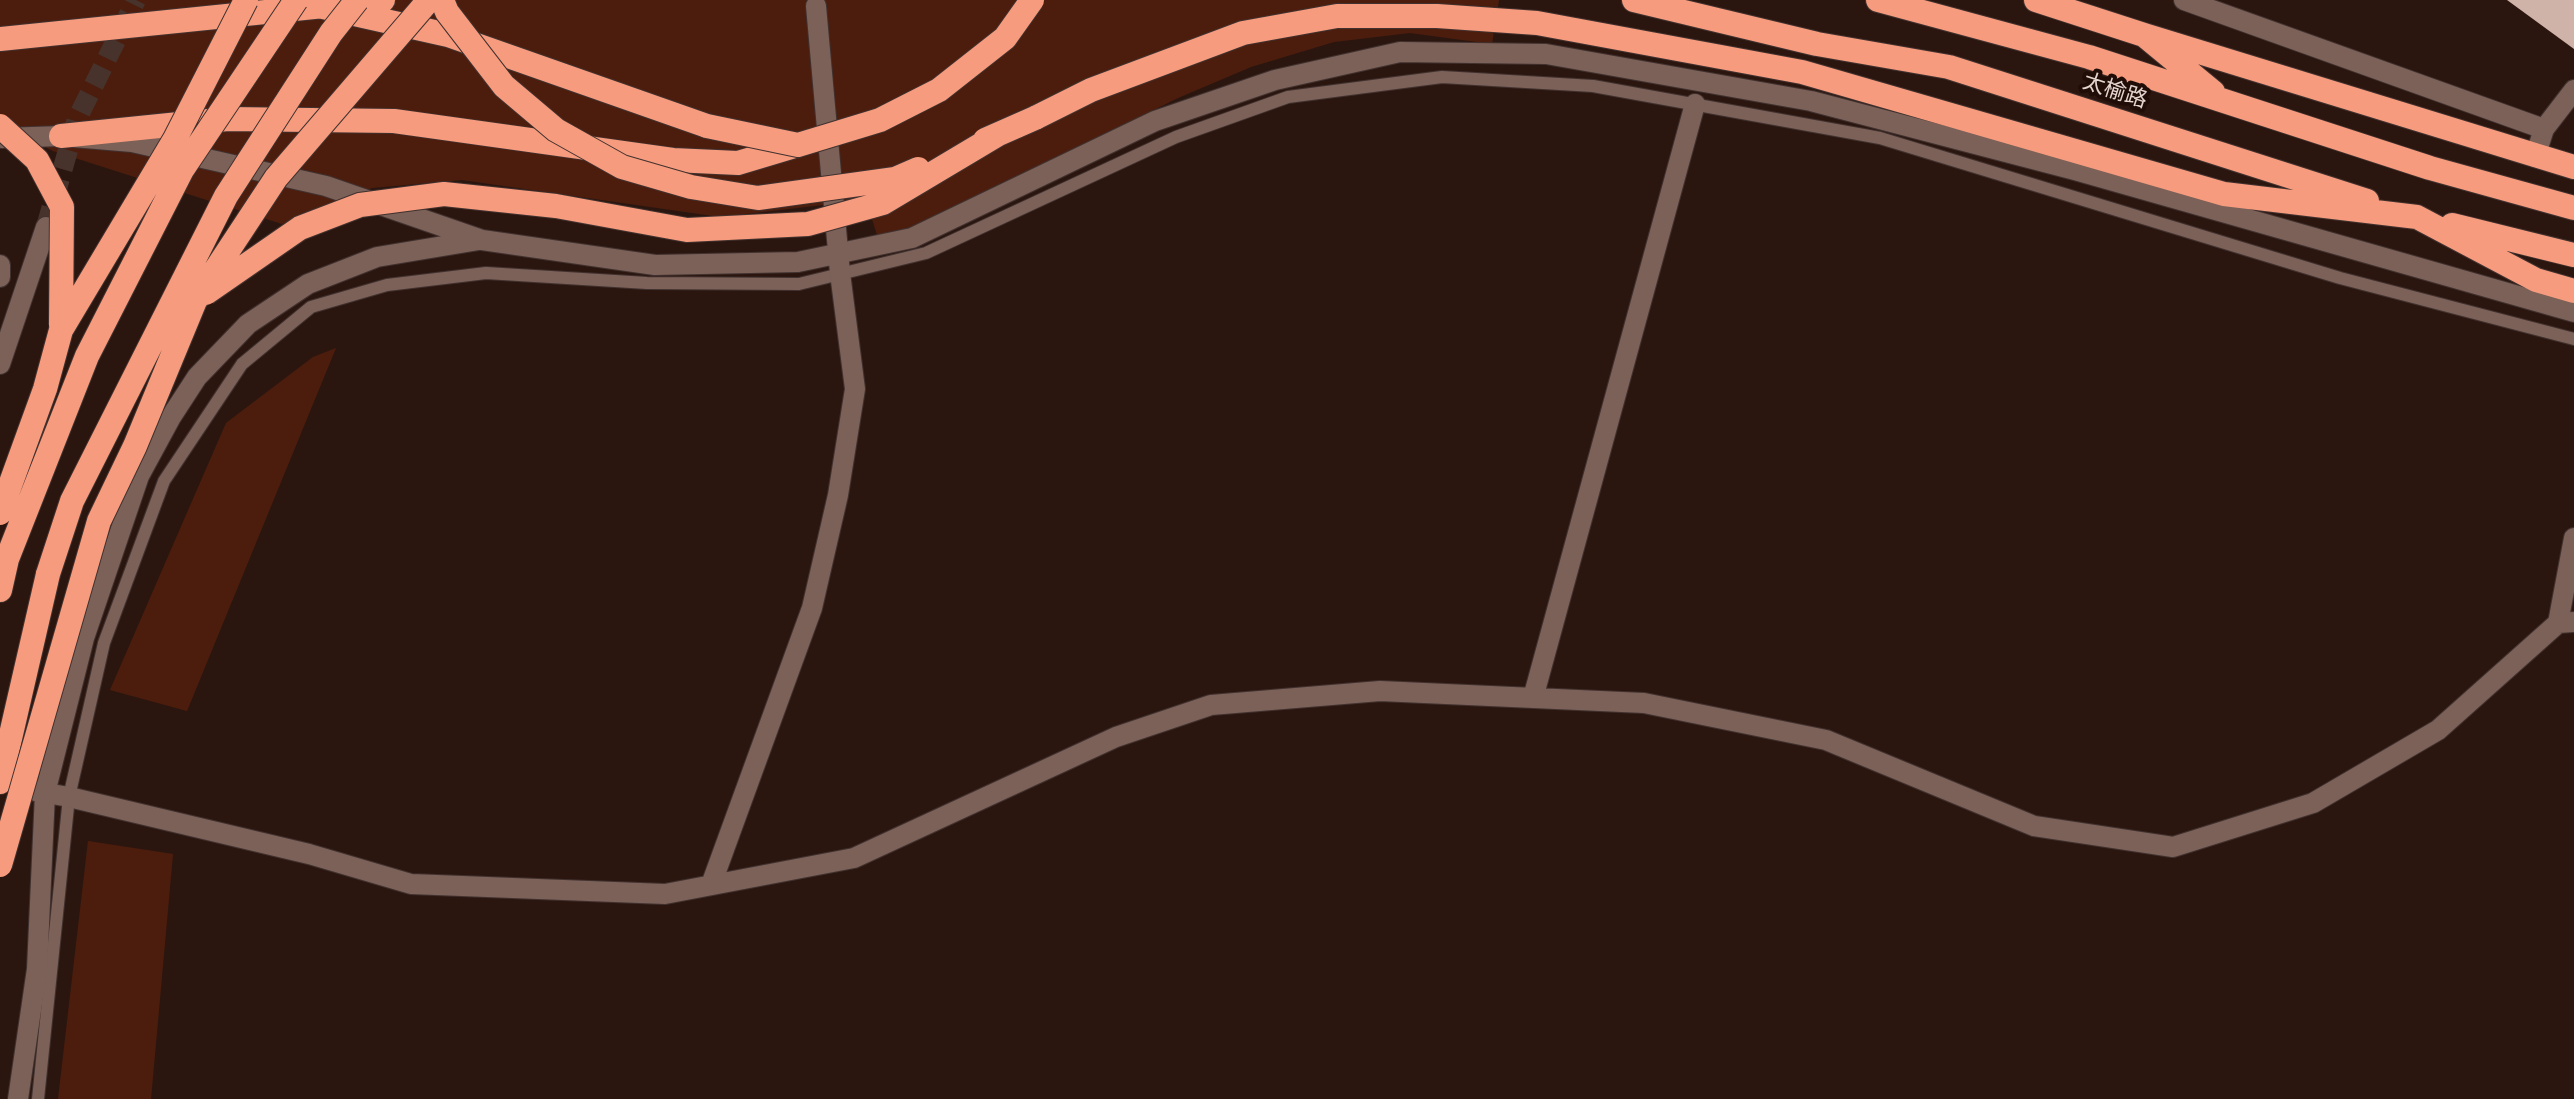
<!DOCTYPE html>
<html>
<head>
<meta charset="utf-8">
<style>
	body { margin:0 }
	canvas { display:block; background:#2b160f }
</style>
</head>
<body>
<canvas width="2574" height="1099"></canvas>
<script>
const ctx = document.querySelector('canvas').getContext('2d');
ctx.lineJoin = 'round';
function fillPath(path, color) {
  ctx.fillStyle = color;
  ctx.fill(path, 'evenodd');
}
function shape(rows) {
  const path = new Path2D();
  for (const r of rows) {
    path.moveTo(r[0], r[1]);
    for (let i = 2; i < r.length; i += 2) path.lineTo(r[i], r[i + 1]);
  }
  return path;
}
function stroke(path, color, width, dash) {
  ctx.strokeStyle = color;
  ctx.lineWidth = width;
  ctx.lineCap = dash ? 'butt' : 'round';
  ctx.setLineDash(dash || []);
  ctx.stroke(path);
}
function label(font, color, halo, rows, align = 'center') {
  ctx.font = font + ' Mulish,"Noto Sans SC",sans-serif';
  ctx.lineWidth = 8;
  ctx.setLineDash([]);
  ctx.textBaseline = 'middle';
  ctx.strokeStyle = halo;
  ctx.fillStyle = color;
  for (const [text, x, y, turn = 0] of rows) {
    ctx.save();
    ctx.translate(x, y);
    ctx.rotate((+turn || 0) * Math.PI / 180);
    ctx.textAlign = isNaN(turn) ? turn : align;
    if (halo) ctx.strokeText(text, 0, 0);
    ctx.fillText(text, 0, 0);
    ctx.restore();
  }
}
const green = shape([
	[0,0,1499,0,1492,44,1410,33,1334,42,1251,67,1178,98,912,230,878,238,866,200,720,217,462,180,372,188,282,224,53,151,0,124],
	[336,348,187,711,110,690,226,423,313,357],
	[88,841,173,854,151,1099,58,1099]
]);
const building = shape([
	[2507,0,2574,0,2574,49]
]);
const secondaryTunnel = shape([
	[46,227,77,119,136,0]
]);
const lane = shape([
	[38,1099,69,797,104,643,164,481,242,364,311,307,387,285,486,273,647,283,799,284,926,253,1176,137,1288,97,1442,77,1593,86,1880,138,2340,278,2574,339]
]);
const street = shape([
	[2535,157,2544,129,2574,90],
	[2558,623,2574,538],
	[1533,698,1695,104],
	[69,797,309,854,411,884,665,894,854,858,1116,737,1211,705,1380,691,1644,703,1826,740,2034,826,2173,847,2313,803,2438,730,2558,623,2574,622],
	[711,885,812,608,838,495,855,389,840,273]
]);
const secondary = shape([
	[2184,0,2544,129],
	[816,6,840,273],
	[2,138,61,136,132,142,326,186,482,240,655,265,798,262,912,238,1155,121,1275,80,1400,52,1546,54,1811,101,2075,170,2574,312],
	[0,265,0,277],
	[0,364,46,227],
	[35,791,69,797],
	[18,1099,37,969,45,793,84,638,139,476,171,417,197,377,248,324,308,284,377,257,479,240]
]);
const highway = shape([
	[1634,0,1817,44,1949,67,2367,201],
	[1878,0,2089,57,2430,168,2574,208],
	[2036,0,2144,35,2213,92],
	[323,7,448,35,707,126],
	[2144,35,2574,167],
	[0,39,383,0],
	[1035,118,1091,90,1243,33,1337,16,1437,16,1537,23,1802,72,2224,194,2417,217,2536,280,2574,291],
	[61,136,228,119,394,121,673,160,738,163,798,145],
	[2452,225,2574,255],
	[0,590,7,559],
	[0,782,48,574]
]);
const highwayBridge = shape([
	[442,0,447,12,504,86,556,130,622,167,691,187,758,198,895,179,918,169],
	[0,126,37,160,62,207,61,325],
	[707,126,798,145,880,120,939,90,1005,38,1032,0],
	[985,140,1035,118],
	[206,293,300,228,360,205,444,194,556,206,687,230,808,224,883,203,997,135],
	[0,513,45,389,61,330,175,139,246,0],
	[7,559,87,356,182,170,296,0],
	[48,574,72,501,226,196,331,33,357,0],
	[0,865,99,521,135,446,195,301,276,178,429,0]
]);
const streetNames = [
	["太榆路",2115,91,18]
];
fillPath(green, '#4c1d0d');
fillPath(building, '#cfb2a8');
stroke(secondaryTunnel, '#47332c', 20, [20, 10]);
stroke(lane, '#41312f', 14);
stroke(street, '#41312f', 22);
stroke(secondary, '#41312f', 22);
stroke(highway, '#41312f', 26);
stroke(lane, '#7b6158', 12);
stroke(street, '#7b6158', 20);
stroke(secondary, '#7b6158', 20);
stroke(highway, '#f69b7d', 24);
stroke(highwayBridge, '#41312f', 26, []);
stroke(highwayBridge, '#f69b7d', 24);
label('22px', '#e4d5d0', '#210d07', streetNames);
</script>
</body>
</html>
